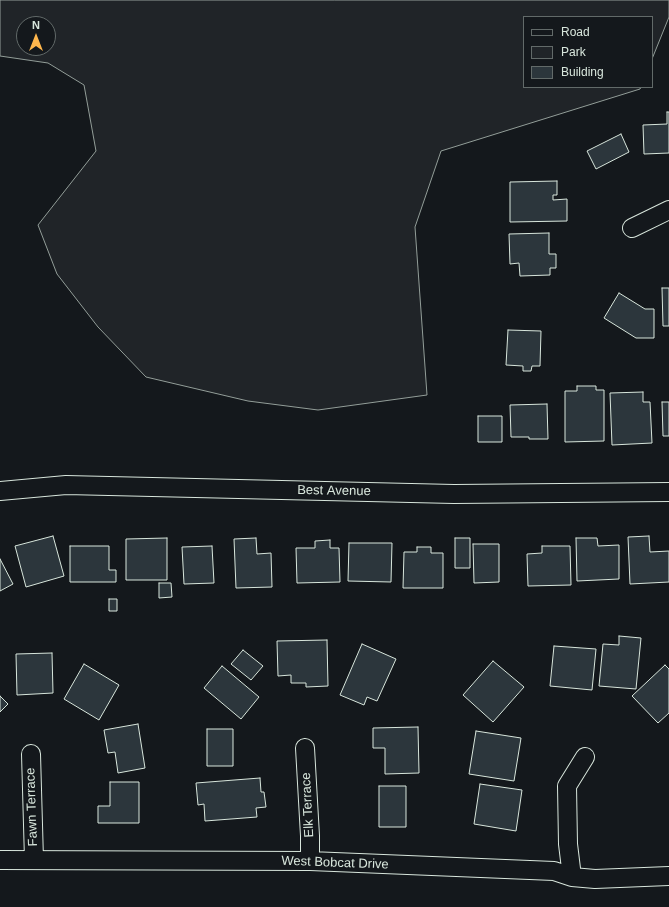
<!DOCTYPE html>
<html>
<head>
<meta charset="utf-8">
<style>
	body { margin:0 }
	#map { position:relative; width:669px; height:907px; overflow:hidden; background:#14181c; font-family:Helvetica,sans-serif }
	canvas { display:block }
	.legend { position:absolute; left:523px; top:16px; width:130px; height:72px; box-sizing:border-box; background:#14181c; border:1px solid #626a69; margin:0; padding:5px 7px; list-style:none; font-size:12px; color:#d8e6dc }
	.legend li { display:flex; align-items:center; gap:8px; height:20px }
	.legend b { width:20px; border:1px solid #626a69 }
	.north { position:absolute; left:16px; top:16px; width:40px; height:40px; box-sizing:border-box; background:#14181c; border:1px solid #626a69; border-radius:50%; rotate:0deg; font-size:11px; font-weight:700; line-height:16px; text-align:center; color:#d8e6dc }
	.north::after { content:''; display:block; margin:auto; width:14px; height:18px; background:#ffb74d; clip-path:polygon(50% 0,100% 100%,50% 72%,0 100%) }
</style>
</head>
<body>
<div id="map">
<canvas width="669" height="907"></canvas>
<ul class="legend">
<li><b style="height:5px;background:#14181c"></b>Road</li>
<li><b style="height:11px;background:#202428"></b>Park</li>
<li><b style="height:11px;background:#2c363c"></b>Building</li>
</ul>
<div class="north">N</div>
</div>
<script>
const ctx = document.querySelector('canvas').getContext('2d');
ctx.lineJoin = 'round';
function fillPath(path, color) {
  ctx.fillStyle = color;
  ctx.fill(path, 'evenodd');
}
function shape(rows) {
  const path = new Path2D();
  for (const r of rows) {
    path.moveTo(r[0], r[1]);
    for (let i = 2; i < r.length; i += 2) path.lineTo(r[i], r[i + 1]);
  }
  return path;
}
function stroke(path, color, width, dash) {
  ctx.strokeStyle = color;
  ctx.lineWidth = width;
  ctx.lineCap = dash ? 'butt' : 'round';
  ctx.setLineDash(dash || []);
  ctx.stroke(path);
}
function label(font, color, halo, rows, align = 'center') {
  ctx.font = font + ' Helvetica,sans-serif';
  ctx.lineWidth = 3;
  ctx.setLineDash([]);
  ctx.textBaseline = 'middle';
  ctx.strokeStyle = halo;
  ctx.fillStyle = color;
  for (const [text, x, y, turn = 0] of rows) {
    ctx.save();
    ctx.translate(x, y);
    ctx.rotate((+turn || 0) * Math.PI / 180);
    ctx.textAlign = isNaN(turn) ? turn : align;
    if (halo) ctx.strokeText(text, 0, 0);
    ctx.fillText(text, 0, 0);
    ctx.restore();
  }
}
const green = shape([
	[0,0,669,0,669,17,652,59,652,17,524,17,524,87,641,87,640,89,441,151,415,227,427,395,318,410,248,401,146,377,98,327,57,274,38,225,96,151,84,85,48,63,0,56,0,0],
	[24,24,48,24,48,48,24,48,24,24]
]);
const building = shape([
	[667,112,669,112,669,153,644,154,643,125,667,124,667,112],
	[621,134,629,152,596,169,587,151,621,134],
	[557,181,557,195,553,195,553,200,567,199,567,221,510,222,510,182,557,181],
	[549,233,549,254,556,254,556,268,550,268,550,275,520,276,519,263,510,264,509,234,549,233],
	[662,288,669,288,669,326,663,326,662,288],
	[619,293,645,309,654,309,654,338,636,338,604,318,619,293],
	[508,330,541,331,540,366,532,366,531,371,523,371,523,366,506,365,508,330],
	[577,386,596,386,596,390,604,390,604,441,565,442,565,391,577,391,577,386],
	[643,392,643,402,650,402,652,443,612,445,610,393,643,392],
	[662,402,669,402,669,436,663,436,662,402],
	[547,404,548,439,529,439,529,437,511,437,510,405,547,404],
	[478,416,502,416,502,442,478,442,478,416],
	[53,536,64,576,26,587,15,546,53,536],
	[649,536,650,552,669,551,669,582,630,584,628,537,649,536],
	[167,538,167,580,126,580,126,539,167,538],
	[256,538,257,554,271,553,272,587,236,588,234,539,256,538],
	[455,538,470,538,470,568,455,568,455,538],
	[576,538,597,538,598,546,619,545,619,579,577,581,576,538],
	[330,540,330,548,339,548,340,582,297,583,296,548,315,548,315,541,330,540],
	[349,543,392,543,391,582,348,581,349,543],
	[473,544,499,544,499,582,474,583,473,544],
	[70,546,109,546,109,570,116,570,116,582,70,582,70,546],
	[212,546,214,583,184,584,182,547,212,546],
	[542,546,570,546,571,585,528,586,527,554,542,553,542,546],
	[417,547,431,547,431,553,443,553,443,588,403,588,404,552,417,552,417,547],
	[0,559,13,584,0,591,0,559],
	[159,583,171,583,172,597,159,598,159,583],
	[109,599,117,599,117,611,109,611,109,599],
	[619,636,641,638,636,689,599,686,603,644,619,645,619,636],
	[327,640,328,686,306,687,306,683,291,683,291,675,278,676,277,641,327,640],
	[362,644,396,659,377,701,367,697,364,705,340,695,362,644],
	[554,646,596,649,592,690,550,686,554,646],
	[243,650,263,666,251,680,231,664,243,650],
	[52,653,53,693,17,695,16,654,52,653],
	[493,661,524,687,493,722,463,695,493,661],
	[84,664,119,685,99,720,64,699,84,664],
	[665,665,669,669,669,713,658,723,632,696,665,665],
	[222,666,259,697,241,719,204,688,222,666],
	[0,696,8,704,0,712,0,696],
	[138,724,145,768,118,773,115,752,108,753,104,730,138,724],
	[418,727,419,773,385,774,385,748,373,748,373,728,418,727],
	[207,729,233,729,233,766,207,766,207,729],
	[476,731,521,738,514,781,469,774,476,731],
	[260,778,261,792,264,792,266,807,256,808,257,817,205,821,204,804,198,805,196,783,260,778],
	[110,782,139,782,139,823,98,823,98,806,110,806,110,782],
	[480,784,522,790,516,831,474,824,480,784],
	[379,786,406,786,406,827,379,827,379,786]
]);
const minor = shape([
	[632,228,669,210],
	[0,491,66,485,454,494,669,492],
	[305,748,310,836,310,861],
	[31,754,34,860],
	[0,860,310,861,554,871,572,877,595,879,669,876],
	[572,877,568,844,567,786,585,757]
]);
const streetNames = [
	["Best Avenue",334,491,1],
	["Elk Terrace",308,805,-93],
	["Fawn Terrace",32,807,-92],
	["West Bobcat Drive",335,863,2]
];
fillPath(green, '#202428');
stroke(green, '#939e99', 1);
fillPath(building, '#2c363c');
stroke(building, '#d8e6dc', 1);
stroke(minor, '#d8e6dc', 20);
stroke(minor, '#14181c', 18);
label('13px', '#d8e6dc', '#14181c', streetNames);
</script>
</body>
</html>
